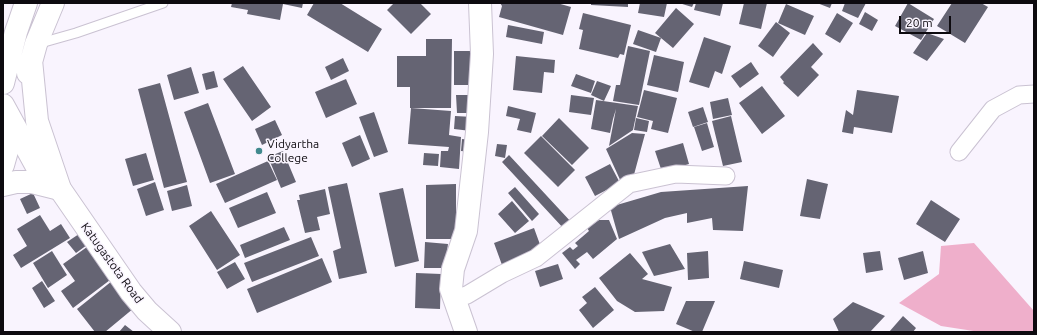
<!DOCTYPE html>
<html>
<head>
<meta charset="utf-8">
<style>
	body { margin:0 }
	#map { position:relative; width:1037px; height:335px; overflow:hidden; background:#f9f4fe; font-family:Ubuntu,sans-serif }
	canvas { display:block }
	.frame { position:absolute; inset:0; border:4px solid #0d0a0f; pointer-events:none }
	.scale { position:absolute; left:899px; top:16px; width:52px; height:18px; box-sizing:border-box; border:2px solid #0d0a0f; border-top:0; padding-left:5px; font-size:12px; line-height:14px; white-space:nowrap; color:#0d0a0f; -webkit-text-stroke:3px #f9f4fe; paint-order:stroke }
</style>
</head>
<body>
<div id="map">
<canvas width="1037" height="335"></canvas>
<div class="frame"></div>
<div class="scale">20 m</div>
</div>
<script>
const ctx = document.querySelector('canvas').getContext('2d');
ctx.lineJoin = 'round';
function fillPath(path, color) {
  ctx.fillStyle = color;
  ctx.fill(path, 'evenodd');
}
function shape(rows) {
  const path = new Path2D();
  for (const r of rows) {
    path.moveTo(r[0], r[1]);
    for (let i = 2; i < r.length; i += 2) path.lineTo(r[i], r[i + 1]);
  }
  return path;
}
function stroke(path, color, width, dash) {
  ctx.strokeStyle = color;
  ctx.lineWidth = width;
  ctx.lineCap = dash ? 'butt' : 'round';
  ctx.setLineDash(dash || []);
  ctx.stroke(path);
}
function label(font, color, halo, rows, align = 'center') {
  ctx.font = font + ' Ubuntu,sans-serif';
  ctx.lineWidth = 3;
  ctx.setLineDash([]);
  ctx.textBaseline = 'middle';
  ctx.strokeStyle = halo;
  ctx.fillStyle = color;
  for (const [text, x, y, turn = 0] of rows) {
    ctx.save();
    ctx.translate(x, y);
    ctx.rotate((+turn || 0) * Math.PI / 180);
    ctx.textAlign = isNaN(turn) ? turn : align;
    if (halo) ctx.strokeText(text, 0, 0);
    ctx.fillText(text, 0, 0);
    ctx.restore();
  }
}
const green = shape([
	[974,243,1034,311,1034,332,980,332,941,326,899,303,939,274,941,246]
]);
const building = shape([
	[232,3,303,3,302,8,283,4,280,20,247,14,248,10,231,7],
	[314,3,340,3,382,29,368,52,307,15],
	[394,3,420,3,431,14,411,34,387,10],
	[500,3,557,3,571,7,563,35,499,17,502,6],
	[591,3,628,3,628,7,591,5],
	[640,3,667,3,664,17,638,13],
	[679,3,694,3,692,7],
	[696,3,723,3,720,16,694,10],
	[744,3,767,3,761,29,739,24],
	[817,3,832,3,830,8],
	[845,3,866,3,858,18,842,11],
	[908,3,934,19,921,40,895,26],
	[952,3,981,3,988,7,965,43,937,26],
	[786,4,814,16,805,35,778,23],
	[676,8,694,24,673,48,655,33],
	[865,12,878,20,872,31,859,24],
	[583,13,631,25,624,55,620,54,618,58,579,49,583,30,579,29],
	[837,13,853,23,840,43,825,34],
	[776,22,790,33,773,57,758,46],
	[508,25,544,32,542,44,506,37],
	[638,30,661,38,656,52,633,44],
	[927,33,944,39,927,61,913,53],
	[704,37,731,46,722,74,715,71,709,88,689,82],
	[426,39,452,39,451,108,410,108,410,87,397,87,397,56,426,56],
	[813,43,823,54,811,67,819,75,798,97,783,83,784,82,780,77],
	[628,46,650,51,639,105,613,101,616,85,620,85],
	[454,51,473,51,473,85,454,85],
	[654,55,684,62,678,92,647,85],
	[516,56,555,60,554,73,544,72,542,93,513,90],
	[343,58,349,71,331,80,325,67],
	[751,62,759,74,740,88,731,76],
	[243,66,271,107,252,121,223,79],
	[191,67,199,93,174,100,167,75],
	[214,71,218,87,206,90,202,74],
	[576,74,595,81,591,93,571,86],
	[346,79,357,104,326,118,315,92],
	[597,81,611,86,604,101,591,95],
	[160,83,187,182,164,188,138,89],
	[762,86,785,116,762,134,739,103],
	[644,90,677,98,668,133,651,129,653,121,637,117],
	[857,90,899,96,892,133,854,127,853,134,842,132,846,110,853,115],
	[456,95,472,95,472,113,457,113],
	[571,95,594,98,591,115,569,112],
	[728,98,732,115,713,119,710,102],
	[596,100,638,106,633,130,609,146,616,109,613,119,602,117,613,119,610,133,591,129],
	[208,103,235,174,210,183,184,112],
	[508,106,536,113,531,133,517,130,520,119,506,116],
	[703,107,708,122,693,127,688,112],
	[411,108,451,111,449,135,461,137,459,169,440,167,441,151,448,151,449,147,408,144],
	[374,112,388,152,374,157,359,117],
	[455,116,473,117,471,131,454,129],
	[731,116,742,162,723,166,712,121],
	[559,118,589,148,572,165,542,136],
	[636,118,649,121,647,132,634,130],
	[275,120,282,135,262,145,255,129],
	[707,123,714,147,702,151,694,127],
	[632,133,645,134,632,182,622,184,606,149],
	[360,135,370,159,352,167,342,143],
	[541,136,575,170,558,187,524,153],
	[462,139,471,140,470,152,461,151],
	[683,143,689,164,662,172,655,151],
	[497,144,507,145,505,158,495,156],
	[283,151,296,182,281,188,268,157],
	[146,153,154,180,133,186,125,159],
	[424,153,439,154,438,166,423,165],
	[509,155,572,223,565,230,502,162],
	[268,161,277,180,225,203,216,184],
	[610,164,620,183,595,196,585,177],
	[807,179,828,184,820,219,800,216],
	[155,182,164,210,146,216,137,189],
	[347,183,367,273,339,279,333,251,341,248,328,187],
	[456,184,456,239,426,239,426,185],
	[187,185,192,206,172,211,167,191],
	[748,186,743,231,713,230,712,218,687,223,687,213,665,218,619,239,610,207,661,192],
	[515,187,539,214,532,221,508,193],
	[403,188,419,261,395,267,379,193],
	[325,189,330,214,317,217,320,230,305,233,297,200,300,200,299,195],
	[267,192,276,213,238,228,229,208],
	[33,193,40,208,27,214,20,199],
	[931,200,960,219,945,242,916,224],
	[512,201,529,221,515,233,498,214],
	[211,211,240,255,217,270,189,226],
	[40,215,50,231,61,224,70,238,21,268,13,255,27,246,17,229],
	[599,220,609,220,617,239,593,259,587,252,576,260,580,264,575,269,562,253,570,247,573,250,578,246,575,243,589,231,587,228],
	[284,227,290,240,245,258,240,245],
	[534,228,542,250,502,265,494,243],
	[79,234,87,245,76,253,67,242],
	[311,237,319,256,252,282,244,263],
	[425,242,448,244,445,268,424,268],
	[670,244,685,269,654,276,642,252],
	[87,247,110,280,73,308,61,291,75,281,63,264],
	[52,251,67,275,48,288,33,263],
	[708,251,709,278,688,280,687,253],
	[880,251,883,270,866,273,863,253],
	[923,251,928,273,904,280,898,258],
	[630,253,648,274,642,279,672,287,664,311,635,312,617,301,599,278],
	[322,258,332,282,257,313,247,289],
	[744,261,783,270,779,288,740,279],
	[235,262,245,279,227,289,217,272],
	[558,264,563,279,540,287,535,271],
	[416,273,441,274,440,309,415,308],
	[42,281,55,301,44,308,32,288],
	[112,281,134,308,105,332,95,332,77,309],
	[595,287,614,310,593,328,579,310,587,303,582,297],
	[686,301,715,301,702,332,695,332,676,324],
	[853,302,885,316,870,332,839,332,833,319],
	[903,316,916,328,913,332,889,332],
	[125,325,134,332,119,332]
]);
const lane = shape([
	[37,44,76,33,163,3]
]);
const street = shape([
	[959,152,993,109,1019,95,1034,94],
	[453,299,467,295,502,274,536,258,629,184,676,174,726,176]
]);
const secondary = shape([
	[466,332,451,289,453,269,466,231,477,132,482,54,480,3]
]);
const primary = shape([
	[3,165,14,126],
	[3,185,16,182,32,182,60,189]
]);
const highway = shape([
	[31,60,37,121,59,186],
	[28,73,36,44,53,3],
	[3,83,16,32,26,3],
	[3,105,37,167,60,189,131,292,147,311,170,332]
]);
const markers = [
	[259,151,4,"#41898e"]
];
const poiNames = [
	["Vidyartha",267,144],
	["College",267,158]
];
const streetNames = [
	["Katugastota Road",112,263,54]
];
fillPath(green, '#efafcb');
fillPath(building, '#656473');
stroke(lane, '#cac2d2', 11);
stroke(street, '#cac2d2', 19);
stroke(secondary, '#cac2d2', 24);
stroke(primary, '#cac2d2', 24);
stroke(highway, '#cac2d2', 24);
stroke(lane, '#fff', 9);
stroke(street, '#fff', 17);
stroke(secondary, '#fff', 22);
stroke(primary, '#fff', 22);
stroke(highway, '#fff', 22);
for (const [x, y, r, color] of markers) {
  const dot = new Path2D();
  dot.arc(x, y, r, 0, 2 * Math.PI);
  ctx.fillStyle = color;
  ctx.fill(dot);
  stroke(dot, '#f9f4fe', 1.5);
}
label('12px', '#0d0a0f', '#f9f4fe', poiNames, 'left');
label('12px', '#0d0a0f', '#f9f4fe', streetNames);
</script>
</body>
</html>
